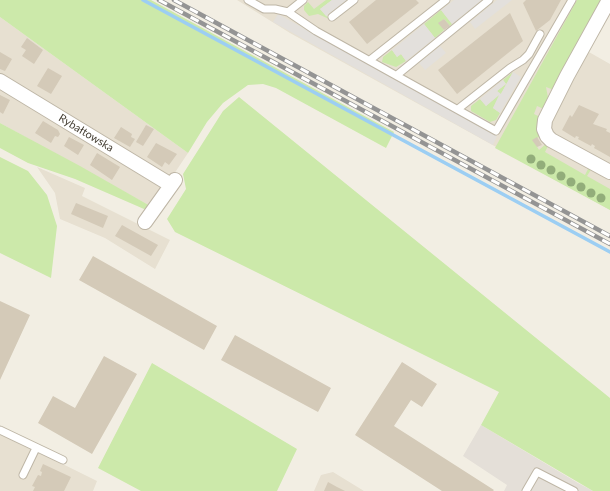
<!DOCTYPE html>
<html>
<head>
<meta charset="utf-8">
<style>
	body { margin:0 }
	canvas { display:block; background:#f2eee3 }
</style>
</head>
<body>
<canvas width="610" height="491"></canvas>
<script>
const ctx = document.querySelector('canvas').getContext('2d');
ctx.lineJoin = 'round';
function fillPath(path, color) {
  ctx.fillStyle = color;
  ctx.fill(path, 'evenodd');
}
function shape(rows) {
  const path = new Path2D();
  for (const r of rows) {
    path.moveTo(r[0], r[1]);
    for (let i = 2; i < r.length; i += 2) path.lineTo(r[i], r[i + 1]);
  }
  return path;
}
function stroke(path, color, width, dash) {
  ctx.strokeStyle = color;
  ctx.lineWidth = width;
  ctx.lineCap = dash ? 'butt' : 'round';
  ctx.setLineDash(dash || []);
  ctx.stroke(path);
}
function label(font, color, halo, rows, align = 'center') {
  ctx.font = font + ' Lato,sans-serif';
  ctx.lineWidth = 3;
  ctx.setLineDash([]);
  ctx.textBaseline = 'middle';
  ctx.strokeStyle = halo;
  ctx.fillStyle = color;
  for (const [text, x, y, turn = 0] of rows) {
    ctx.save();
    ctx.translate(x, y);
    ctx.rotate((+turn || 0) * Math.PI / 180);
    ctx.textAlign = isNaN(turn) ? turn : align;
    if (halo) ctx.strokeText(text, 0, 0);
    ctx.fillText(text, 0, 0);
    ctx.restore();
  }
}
const residential = shape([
	[237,0,577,0,559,35,610,64,610,210,290,33],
	[0,17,188,153,152,207,0,123],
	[37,167,85,188,82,196,170,240,155,269,105,238,60,219,55,193],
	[0,433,97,481,93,491,0,491],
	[333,472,364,491,314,491,321,475]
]);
const industrial = shape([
	[481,425,578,483,593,491,504,491,507,485,463,456]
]);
const green = shape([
	[0,0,151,0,394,132,386,148,276,88,263,84,248,85,223,103,207,122,188,153,0,17],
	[326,0,332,0,320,9,329,19,318,14,309,16,304,10,304,6,308,2,314,9],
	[577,0,603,0,554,90,546,87,549,103,546,110,537,106,534,114,542,118,541,136,533,140,539,150,547,143,549,144,545,152,585,175,589,167,592,168,587,176,610,189,610,210,495,148],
	[441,10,452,24,450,26,444,19,439,23,444,30,435,38,424,24],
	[392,50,397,57,401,54,406,61,396,67,382,62,383,57],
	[513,72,493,108,500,113,496,120,490,122,471,111,471,106,480,99,486,106,500,94,497,91,506,84,503,80],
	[239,97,610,398,610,491,593,491,481,425,499,392,175,232,167,219,186,189,183,174,223,111],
	[0,123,80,166,152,207,144,209,75,179,28,163,0,148],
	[0,157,28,171,47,195,57,226,51,278,0,253],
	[152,363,297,449,277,491,141,491,98,468]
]);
const parking = shape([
	[332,0,347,0,326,16,320,9],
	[454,0,482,0,452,24,441,10],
	[497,0,512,0,475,29,470,22],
	[278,14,497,136,493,145,273,22],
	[424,24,435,38,406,61,401,54,397,57,392,50],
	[440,46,446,53,425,70,419,63],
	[513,72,521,77,500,113,493,108,499,95,486,106,480,99,503,80,506,84,497,91,501,94]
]);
const stream = shape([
	[143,0,610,252]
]);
const building = shape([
	[376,0,416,0,419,3,367,44,349,22],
	[526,0,561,0,550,20,536,31,523,3],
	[510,13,523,41,457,94,438,70],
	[444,19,450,26,444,30,438,23],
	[27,38,43,50,34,64,22,56,26,50,21,47],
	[0,52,12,59,5,71,0,69],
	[48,68,62,76,51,94,37,86],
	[0,95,10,100,3,114,0,112],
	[579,105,599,114,593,124,607,129,606,131,610,133,610,157,594,148,595,146,592,144,591,146,578,139,579,137,576,136,575,138,562,130,570,115,572,117],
	[43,121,58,130,60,134,58,137,55,136,51,143,35,133],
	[146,125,154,129,143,146,136,142],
	[121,127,132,134,131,137,135,139,130,147,114,138],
	[69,137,84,145,78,155,64,146],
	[537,137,542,145,537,147,532,140],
	[156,143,177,154,169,165,165,162,162,167,147,157],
	[97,153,120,167,112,180,90,165],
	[76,203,108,216,103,228,71,214],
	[122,225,158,245,151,256,115,236],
	[93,256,217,326,204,350,79,280],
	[0,301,30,315,0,380],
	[235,335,331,388,318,412,221,360],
	[104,356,137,374,92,454,38,423,53,396,75,408],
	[402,362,437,384,422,407,411,400,394,426,494,490,493,491,442,491,355,435],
	[43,464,71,477,64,491,33,491,35,487,32,486,38,475,41,476,42,472,40,471],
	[328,482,337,487,345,491,324,491]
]);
const service = shape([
	[248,0,264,9,275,9,288,12,303,0],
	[288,12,316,31,496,131,572,0],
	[332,17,354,0],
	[370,60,446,0],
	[397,75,489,0],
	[458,109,510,68,523,60,529,54,540,34],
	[0,430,63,460],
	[23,475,36,448],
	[526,491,537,472,574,491]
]);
const minor = shape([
	[609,0,567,76,545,120,544,129,547,136,551,140,610,172],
	[0,81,171,185],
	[145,222,175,180]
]);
const rail = shape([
	[159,0,610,244],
	[174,0,610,236]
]);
const trees = [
	[531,159],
	[541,165],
	[551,170],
	[561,176],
	[571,182],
	[581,187],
	[591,193],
	[601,198]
];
const streetNames = [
	["Rybałtowska",86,133,31]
];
fillPath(residential, '#e7e0d1');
fillPath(industrial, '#e4dfd8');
fillPath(green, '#cce9aa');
fillPath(parking, '#e3e0dc');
stroke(stream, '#9ccef3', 3.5);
fillPath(building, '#d4cab8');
stroke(service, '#beb6a6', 9);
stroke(minor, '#beb6a6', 16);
stroke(service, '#fff', 7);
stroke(minor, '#fff', 14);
stroke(rail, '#949494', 4.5);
stroke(rail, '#fff', 3, [9]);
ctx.fillStyle = '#92ad7a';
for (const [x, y] of trees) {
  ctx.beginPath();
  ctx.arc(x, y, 4.5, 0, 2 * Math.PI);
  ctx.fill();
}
label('11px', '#443e33', '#fff', streetNames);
</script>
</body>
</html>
